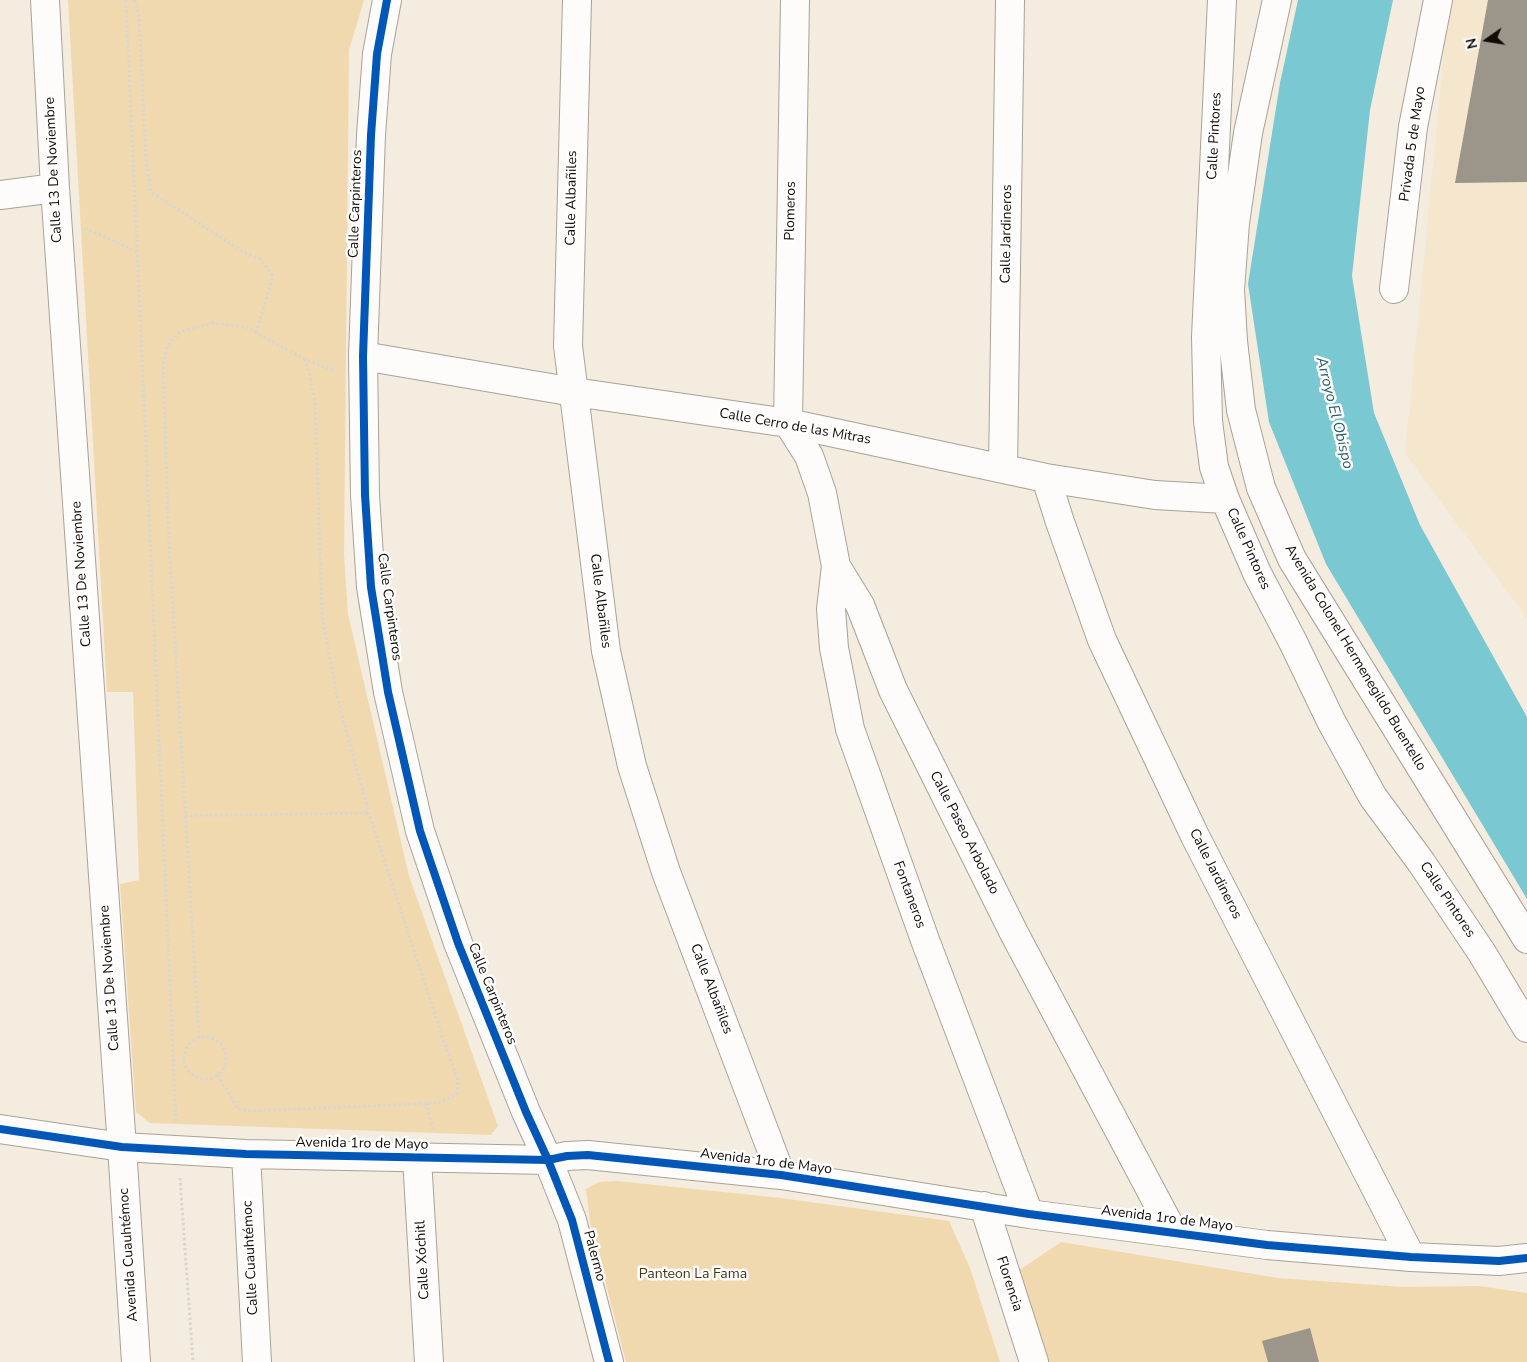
<!DOCTYPE html>
<html>
<head>
<meta charset="utf-8">
<style>
	body { margin:0 }
	#map { position:relative; width:1527px; height:1362px; overflow:hidden; background:#f4ecde; font-family:"Nunito Sans",sans-serif }
	canvas { display:block }
	.north { position:absolute; left:1462px; top:15px; width:50px; height:50px; -webkit-text-stroke:4px #fff; paint-order:stroke; rotate:257deg; font-size:14px; font-weight:700; line-height:20px; text-align:center; color:#100b04 }
	.north::after { content:''; display:block; margin:auto; width:18px; height:22px; background:#100b04; clip-path:polygon(50% 0,100% 100%,50% 72%,0 100%) }
</style>
</head>
<body>
<div id="map">
<canvas width="1527" height="1362"></canvas>
<div class="north">N</div>
</div>
<script>
const ctx = document.querySelector('canvas').getContext('2d');
ctx.lineJoin = 'round';
function fillPath(path, color) {
  ctx.fillStyle = color;
  ctx.fill(path, 'evenodd');
}
function shape(rows) {
  const path = new Path2D();
  for (const r of rows) {
    if (r.length === 3) {
      path.moveTo(r[0] + r[2], r[1]);
      path.arc(r[0], r[1], r[2], 0, 2 * Math.PI);
      continue;
    }
    path.moveTo(r[0], r[1]);
    for (let i = 2; i < r.length; i += 2) path.lineTo(r[i], r[i + 1]);
  }
  return path;
}
function stroke(path, color, width, dash) {
  ctx.strokeStyle = color;
  ctx.lineWidth = width;
  ctx.lineCap = dash ? 'butt' : 'round';
  ctx.setLineDash(dash || []);
  ctx.stroke(path);
}
function label(font, color, halo, rows, align = 'center') {
  ctx.font = font + ' "Nunito Sans",sans-serif';
  ctx.lineWidth = 5;
  ctx.setLineDash([]);
  ctx.textBaseline = 'middle';
  ctx.strokeStyle = halo;
  ctx.fillStyle = color;
  for (const [text, x, y, turn = 0] of rows) {
    ctx.save();
    ctx.translate(x, y);
    ctx.rotate((+turn || 0) * Math.PI / 180);
    ctx.textAlign = isNaN(turn) ? turn : align;
    if (halo) ctx.strokeText(text, 0, 0);
    ctx.fillText(text, 0, 0);
    ctx.restore();
  }
}
const built = shape([
	[1449,0,1527,0,1527,618,1405,454]
]);
const green = shape([
	[68,0,364,0,349,50,344,555,348,614,409,876,498,1126,491,1135,150,1123,136,1112,120,884,139,880,133,692,107,692],
	[617,1181,781,1198,949,1221,970,1268,1000,1362,626,1362,590,1222,586,1189,599,1182],
	[1061,1242,1278,1278,1404,1287,1479,1286,1527,1293,1527,1362,1048,1362,1018,1271]
]);
const water = shape([
	[1298,0,1393,0,1370,110,1352,276,1374,413,1420,525,1527,717,1527,899,1326,564,1269,422,1248,284,1280,83]
]);
const building = shape([
	[1488,0,1527,0,1527,182,1455,183],
	[1310,1328,1319,1362,1268,1362,1262,1341]
]);
const path = shape([
	[126,0,176,1122],
	[134,0,139,14,146,160,151,192,243,252,260,259,273,276,256,333],
	[85,228,137,252],
	[185,816,369,813],
	[205,1058,21],
	[199,1038,169,543,163,365,167,346,180,332,212,323,246,327,304,359,335,371],
	[218,1075,238,1109,250,1111,438,1103,457,1094,458,1081,442,1036,369,813,336,693,322,614,315,401,309,372,304,359],
	[426,1103,433,1129],
	[180,1178,193,1362]
]);
const minor = shape([
	[45,0,55,188,122,1147,136,1362],
	[387,0,377,54,371,135,363,356,365,495,371,587,388,692,420,831,458,943,526,1112,548,1160,572,1220,609,1362],
	[577,0,568,346,606,651,632,766,666,872,781,1175],
	[795,0,788,423,809,456,822,493,836,566,860,605,893,690,1014,933,1173,1232],
	[1222,0,1206,337,1208,421,1214,467,1225,499,1257,573,1293,642,1331,721,1373,797,1421,862,1482,953,1527,1028],
	[1277,0,1248,133,1235,223,1230,290,1233,341,1241,410,1261,488,1292,559,1527,939],
	[0,195,55,188],
	[1394,289,1413,127,1438,0],
	[363,356,574,392,788,423,1046,478,1155,495,1225,499],
	[1003,468,1010,0],
	[1046,478,1060,522,1102,640,1195,836,1411,1257],
	[836,566,831,609,834,648,850,729,925,940,1029,1214],
	[0,1129,122,1147,246,1154,548,1160,567,1156,588,1155,781,1175,1029,1214,1267,1245,1411,1257,1499,1261,1527,1258],
	[246,1154,257,1362],
	[417,1158,429,1362],
	[984,1206,1034,1362]
]);
const cycleway = shape([
	[387,0,377,54,371,135,363,356,365,495,371,587,388,692,420,831,458,943,526,1112,548,1160,572,1220,609,1362],
	[0,1129,122,1147,246,1154,548,1160,567,1156,588,1155,781,1175,1029,1214,1267,1245,1411,1257,1499,1261,1527,1258]
]);
const streetNames = [
	["Calle Pintores",1215,136,-87],
	["Privada 5 de Mayo",1413,144,-82],
	["Calle 13 De Noviembre",54,170,-93],
	["Calle Albañiles",572,198,-89],
	["Calle Carpinteros",356,204,-88],
	["Plomeros",791,211,-89],
	["Calle Jardineros",1007,234,-89],
	["Calle Cerro de las Mitras",795,427,10],
	["Calle Pintores",1248,549,66],
	["Calle 13 De Noviembre",82,574,-94],
	["Calle Albañiles",600,601,83],
	["Calle Carpinteros",389,607,82],
	["Avenida Colonel Hermenegildo Buentello",1355,658,59],
	["Calle Paseo Arbolado",964,833,63],
	["Calle Jardineros",1215,874,63],
	["Fontaneros",909,895,70],
	["Calle Pintores",1447,900,56],
	["Calle 13 De Noviembre",110,978,-94],
	["Calle Albañiles",711,989,69],
	["Calle Carpinteros",492,994,68],
	["Avenida 1ro de Mayo",362,1144,1],
	["Avenida 1ro de Mayo",766,1162,7],
	["Avenida 1ro de Mayo",1167,1219,7],
	["Avenida Cuauhtémoc",129,1255,-94],
	["Palermo",594,1256,75],
	["Calle Cuauhtémoc",251,1258,-93],
	["Calle Xóchitl",423,1260,-93],
	["Florencia",1009,1284,72]
];
const parkNames = [
	["Panteon La Fama",693,1275]
];
const waterNames = [
	["Arroyo El Obispo",1334,413,76]
];
fillPath(built, '#f5e6ce');
fillPath(green, '#f1d9af');
fillPath(water, '#7ac8d1');
fillPath(building, '#9b958a');
stroke(minor, '#a9a298', 30);
stroke(path, '#d8d6d1', 3, [2.5, 2.5]);
stroke(minor, '#fdfcfa', 28);
stroke(cycleway, '#0057b8', 8);
label('14px', '#100b04', '#fff', streetNames);
label('14px', '#473514', '#fff', parkNames);
label('italic 15px', '#2e5e67', '#fff', waterNames);
</script>
</body>
</html>
